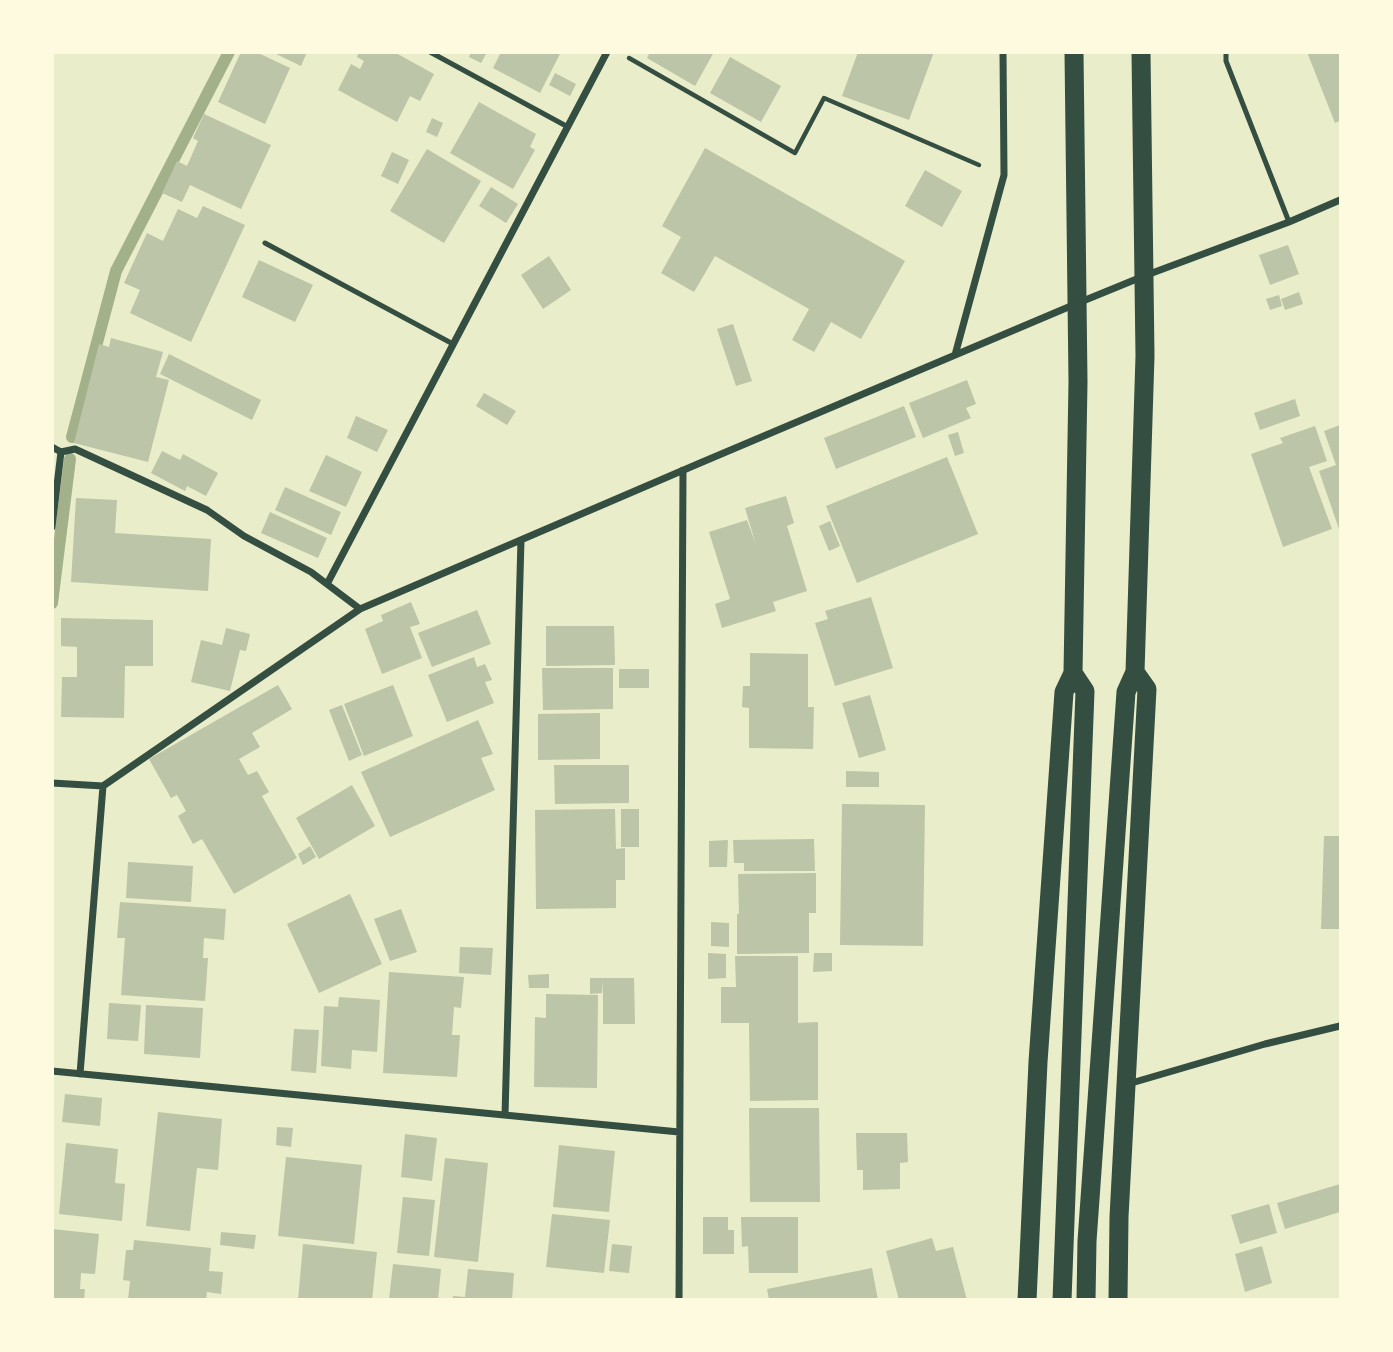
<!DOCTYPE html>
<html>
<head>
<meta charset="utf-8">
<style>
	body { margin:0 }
	#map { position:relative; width:1393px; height:1352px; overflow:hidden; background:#e9edc9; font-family:"Golos Text",sans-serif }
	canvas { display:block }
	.frame { position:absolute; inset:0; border:54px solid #fefae0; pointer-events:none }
</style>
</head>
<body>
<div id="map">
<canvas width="1393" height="1352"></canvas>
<div class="frame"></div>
</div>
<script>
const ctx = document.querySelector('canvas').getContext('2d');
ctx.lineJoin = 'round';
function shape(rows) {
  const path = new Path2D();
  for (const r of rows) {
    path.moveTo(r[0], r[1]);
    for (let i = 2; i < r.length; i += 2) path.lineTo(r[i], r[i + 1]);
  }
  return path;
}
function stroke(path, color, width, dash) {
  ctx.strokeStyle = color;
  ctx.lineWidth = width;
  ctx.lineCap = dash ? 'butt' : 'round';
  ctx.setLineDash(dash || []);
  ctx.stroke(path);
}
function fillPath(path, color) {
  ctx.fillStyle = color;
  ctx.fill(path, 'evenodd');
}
const stream = shape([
	[72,437,116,271,229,52],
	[52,603,70,459]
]);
const building = shape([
	[241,52,256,52,290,68,265,124,218,102],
	[272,52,307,52,301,66],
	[359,52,394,52,434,74,420,101,410,96,397,122,338,90,351,64,360,69,364,61,357,57],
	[471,52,487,52,481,63,469,57],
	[501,52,561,52,540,93,493,68],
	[650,52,714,52,695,86,647,58],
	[858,52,934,52,909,120,842,96],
	[1307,52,1340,52,1340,121,1335,123],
	[730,57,781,86,761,122,710,93],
	[555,73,576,84,570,96,549,85],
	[479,102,536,134,530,147,535,150,513,189,450,153],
	[204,114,271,145,241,209,190,185,182,202,162,193,177,161,187,166,198,141,193,138],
	[432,118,443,123,437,137,426,132],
	[705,148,905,261,861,339,831,322,814,352,792,340,809,309,715,256,694,292,661,273,681,237,662,226],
	[427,149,481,181,444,243,390,211],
	[392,152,409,160,398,184,381,176],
	[925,170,962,191,942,227,905,206],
	[491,187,518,204,506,223,479,206],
	[203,206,245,225,191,342,130,313,140,290,124,283,147,233,163,241,178,209,197,218],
	[1288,245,1299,274,1270,285,1259,255],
	[549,256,571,290,543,309,521,275],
	[259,260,313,285,295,322,242,297],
	[1299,292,1303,304,1285,310,1281,299],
	[1279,295,1282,306,1270,310,1266,299],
	[733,324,752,381,736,386,717,329],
	[111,338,163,352,156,377,169,380,148,462,74,443,99,344,109,347],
	[169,354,261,400,252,420,160,374],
	[967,380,976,404,966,408,971,418,923,438,909,403],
	[484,393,516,411,507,425,476,406],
	[1295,399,1300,416,1260,430,1254,413],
	[904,406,916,437,836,469,824,438],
	[356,416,388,430,377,452,347,438],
	[1340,425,1340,532,1319,471,1336,465,1324,431],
	[1315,426,1327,461,1309,467,1332,529,1283,547,1251,454,1283,443,1280,438],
	[958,432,964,453,955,456,948,435],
	[162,451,180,460,183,454,218,473,206,496,187,486,185,491,151,473],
	[326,455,362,472,346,507,309,491],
	[947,457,978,534,857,583,826,506],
	[285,487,341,512,331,535,275,510],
	[786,496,794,523,787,526,807,591,773,602,776,611,722,628,715,604,730,599,709,532,747,520,756,545,745,508],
	[76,498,117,500,115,533,211,539,208,591,71,582],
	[270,512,327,538,318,558,261,533],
	[830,521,840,546,829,551,819,526],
	[871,597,893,668,835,686,815,623,828,619,825,611],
	[411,602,420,624,410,627,422,658,382,674,365,629,383,621,381,615],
	[477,610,491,644,432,667,418,633],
	[61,618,153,620,153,666,125,666,124,718,61,717,62,677,77,677,77,647,61,646],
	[546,626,614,626,615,665,546,666],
	[226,628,250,634,246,651,240,650,230,691,191,682,201,640,222,645],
	[750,653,808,654,808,707,814,707,813,749,749,748,749,708,742,707,743,686,750,686],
	[474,657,477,667,485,664,492,680,485,682,494,703,447,722,428,675],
	[542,668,613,668,613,709,543,710],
	[619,669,649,669,649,688,619,688],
	[278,685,292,709,252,733,260,747,239,759,248,775,257,771,269,792,262,796,297,858,234,894,202,839,193,844,178,816,186,811,177,795,171,798,149,759],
	[393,685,413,736,364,756,344,704],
	[870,695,886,750,859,758,842,703],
	[342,705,362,755,349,761,329,710],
	[600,713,600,759,538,760,538,714],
	[478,720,493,754,481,758,495,790,390,837,361,772],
	[554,765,629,765,629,803,555,804],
	[846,771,879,772,879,787,846,787],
	[352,785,375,826,319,859,296,818],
	[842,804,925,805,923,946,840,945],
	[615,809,616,849,625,848,625,880,616,880,616,908,536,909,535,810],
	[621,809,639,809,639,847,621,847],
	[1324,836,1340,836,1340,929,1321,929],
	[814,839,815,871,744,871,744,863,734,863,733,840],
	[728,840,727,867,709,867,709,841],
	[310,846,316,857,303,865,298,854],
	[128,862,193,866,191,902,126,898],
	[816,873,816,913,809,913,809,953,737,954,737,914,739,914,738,874],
	[350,894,382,964,319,993,287,924],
	[120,902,226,909,224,940,204,938,203,958,208,958,205,1001,121,995,125,938,117,938],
	[401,909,417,952,390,961,374,919],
	[711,922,729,923,729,947,711,946],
	[460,947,493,948,491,975,459,973],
	[708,953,726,954,726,978,708,979],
	[814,953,832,953,832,971,813,972],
	[735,956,798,956,798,1023,818,1022,818,1100,750,1101,749,1023,721,1023,721,987,736,987],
	[389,972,464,977,461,1008,454,1007,452,1035,460,1035,457,1077,383,1073],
	[549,974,549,988,529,988,528,975],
	[590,978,634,978,635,1024,603,1024,603,981,602,993,590,994],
	[546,994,598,995,597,1088,534,1087,535,1017,546,1018],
	[339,997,380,1000,377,1052,352,1050,351,1069,321,1066,324,1006,338,1007],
	[109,1003,141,1005,138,1041,107,1039],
	[146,1005,203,1008,200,1058,144,1054],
	[294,1029,319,1030,316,1073,291,1071],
	[65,1094,102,1098,100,1126,62,1122],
	[749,1108,819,1108,820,1202,750,1202],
	[158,1112,222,1119,218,1170,197,1168,190,1231,146,1226],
	[277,1127,293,1128,291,1147,276,1145],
	[856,1133,907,1133,908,1162,900,1163,900,1189,863,1190,863,1170,857,1170],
	[405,1134,437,1138,432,1181,401,1177],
	[66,1143,118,1149,115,1183,125,1184,122,1221,59,1214],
	[559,1145,615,1151,609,1212,553,1207],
	[286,1157,362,1165,354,1244,278,1236],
	[445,1158,488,1163,478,1262,434,1257],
	[1340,1184,1340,1212,1285,1229,1277,1203],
	[403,1197,435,1200,429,1256,397,1253],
	[1269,1204,1277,1233,1240,1244,1231,1215],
	[552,1214,610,1220,604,1273,546,1267],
	[703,1217,728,1217,728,1230,734,1230,734,1254,703,1254],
	[741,1217,798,1217,798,1273,749,1273,748,1246,742,1247],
	[52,1229,99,1234,95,1274,81,1273,80,1289,85,1289,84,1300,52,1300],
	[221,1232,256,1235,254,1249,220,1245],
	[932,1238,936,1251,953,1247,967,1300,899,1300,886,1251],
	[134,1240,211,1248,209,1271,223,1272,221,1294,207,1292,206,1300,128,1300,130,1281,123,1280,126,1250,133,1250],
	[303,1244,377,1252,372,1300,298,1300],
	[612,1244,632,1246,629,1273,609,1271],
	[1262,1246,1272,1283,1245,1292,1235,1254],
	[393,1264,441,1269,438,1300,389,1300],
	[872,1268,878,1300,769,1300,767,1289],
	[468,1269,514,1273,512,1300,453,1300,453,1296,465,1297]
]);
const path = shape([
	[629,58,795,153,824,98,979,165]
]);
const service = shape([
	[430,52,568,127],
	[1226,52,1226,61,1289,222],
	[265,243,453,344]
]);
const minor = shape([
	[955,355,1004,175,1003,52],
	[52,447,61,452,52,527],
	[61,452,75,449,207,510,244,536,311,572,360,609],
	[327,584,607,52],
	[52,783,103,786,360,609,700,463,1078,303,1144,276,1289,222,1340,200],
	[52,1071,679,1132],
	[80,1074,103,786],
	[1128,1084,1265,1044,1340,1026],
	[505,1115,521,540],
	[679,1300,683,470]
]);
const trunk = shape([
	[1027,1300,1038,1062,1064,692,1073,673],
	[1062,1300,1085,691,1073,673,1078,382,1074,52],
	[1086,1300,1087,1241,1126,692,1135,672,1145,356,1141,52],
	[1118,1300,1119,1217,1147,689,1135,672]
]);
stroke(stream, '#a3b18a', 12);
fillPath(building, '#bcc5a7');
stroke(path, '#344e41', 4.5);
stroke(service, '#344e41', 5);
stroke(minor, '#344e41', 7);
stroke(trunk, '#344e41', 19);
</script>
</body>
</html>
